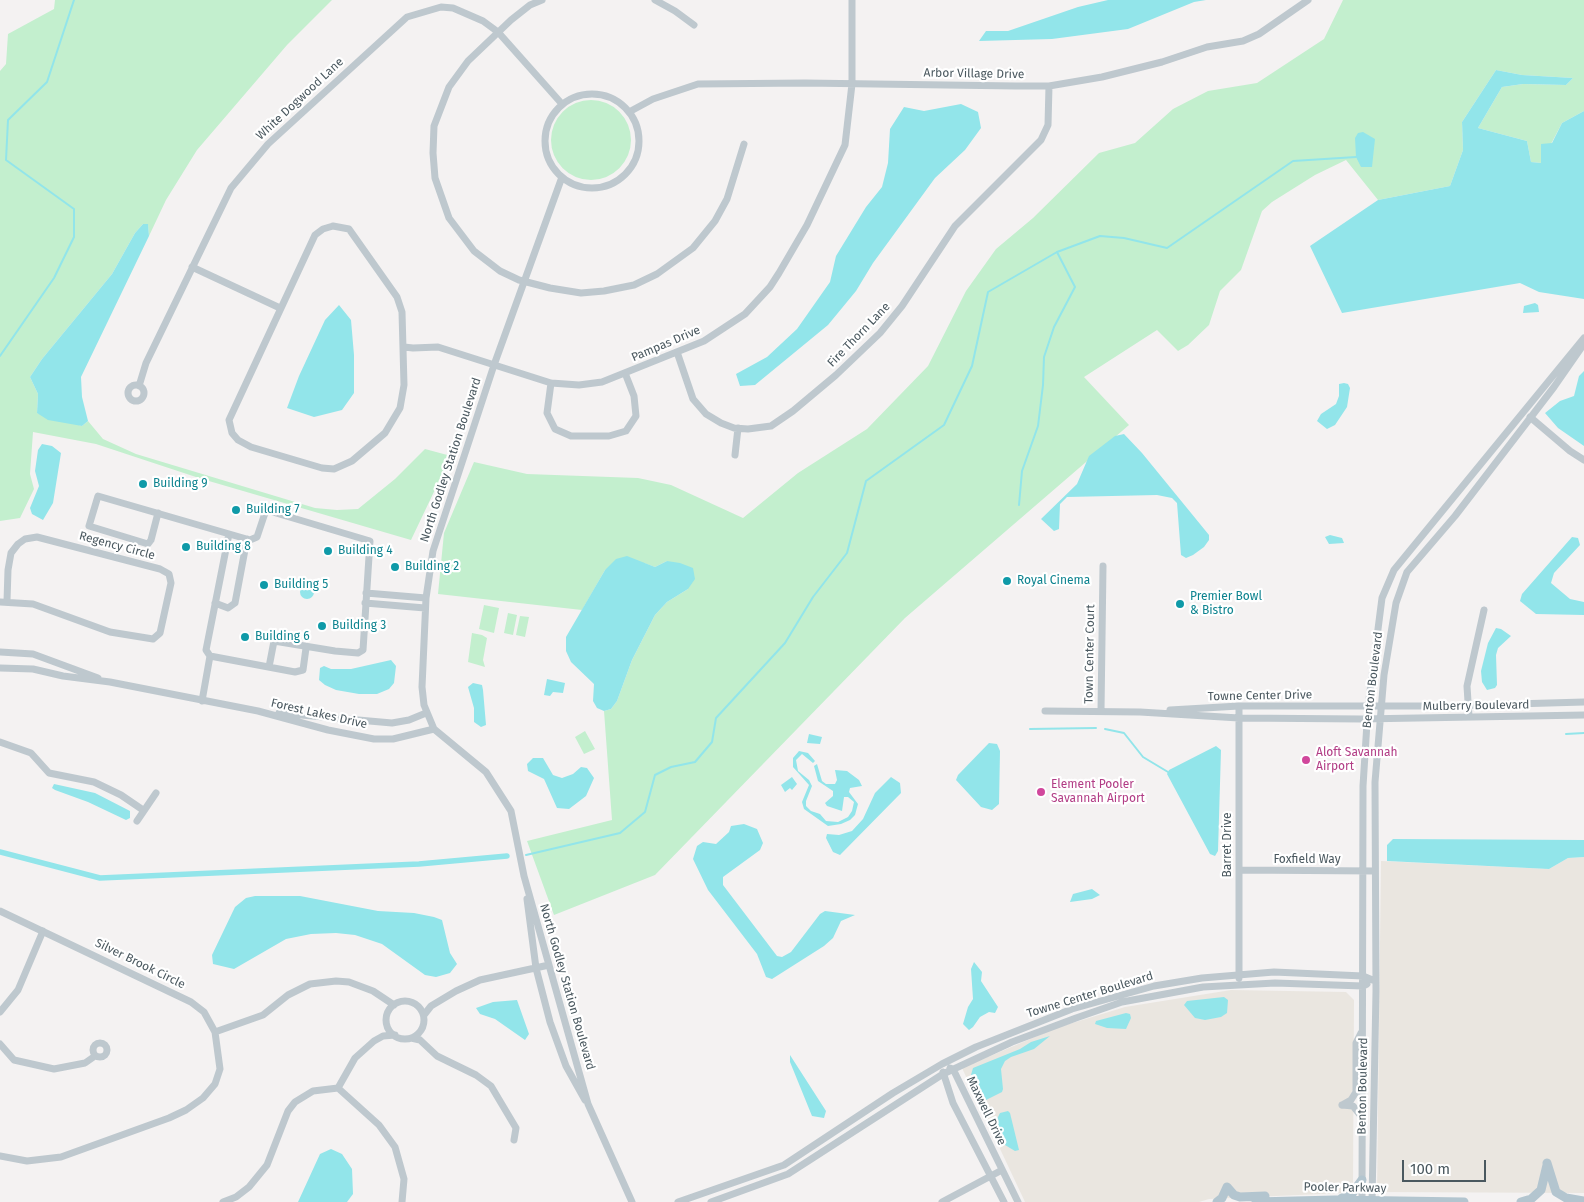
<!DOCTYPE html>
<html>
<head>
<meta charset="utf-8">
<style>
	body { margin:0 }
	#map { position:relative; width:1584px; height:1202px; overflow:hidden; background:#f4f2f2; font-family:"Fira Sans",sans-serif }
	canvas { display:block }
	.scale { position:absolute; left:1402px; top:1160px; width:84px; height:22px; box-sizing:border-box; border:2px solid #4a585f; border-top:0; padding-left:6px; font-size:15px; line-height:18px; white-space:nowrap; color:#4a585f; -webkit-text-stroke:4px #fff; paint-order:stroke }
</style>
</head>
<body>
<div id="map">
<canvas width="1584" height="1202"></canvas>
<div class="scale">100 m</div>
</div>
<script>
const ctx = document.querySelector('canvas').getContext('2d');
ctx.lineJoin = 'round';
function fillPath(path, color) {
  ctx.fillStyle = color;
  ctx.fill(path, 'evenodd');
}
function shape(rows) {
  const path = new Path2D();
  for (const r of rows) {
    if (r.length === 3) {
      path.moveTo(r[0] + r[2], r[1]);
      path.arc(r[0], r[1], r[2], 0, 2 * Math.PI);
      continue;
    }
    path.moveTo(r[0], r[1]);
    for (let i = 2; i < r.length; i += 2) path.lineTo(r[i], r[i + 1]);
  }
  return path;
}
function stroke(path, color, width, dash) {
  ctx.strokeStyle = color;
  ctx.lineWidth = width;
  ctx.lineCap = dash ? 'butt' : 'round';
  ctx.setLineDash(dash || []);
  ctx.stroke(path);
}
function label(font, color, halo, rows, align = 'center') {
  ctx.font = font + ' "Fira Sans",sans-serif';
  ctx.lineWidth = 4.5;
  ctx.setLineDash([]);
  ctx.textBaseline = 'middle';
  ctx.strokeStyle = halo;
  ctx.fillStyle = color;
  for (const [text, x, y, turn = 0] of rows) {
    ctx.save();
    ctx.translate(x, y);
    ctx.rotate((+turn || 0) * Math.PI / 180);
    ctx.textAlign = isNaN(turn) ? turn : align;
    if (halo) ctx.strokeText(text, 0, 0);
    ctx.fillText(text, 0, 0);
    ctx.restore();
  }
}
const commercial = shape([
	[1584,857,1584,1193,1377,1192,1381,861,1549,869,1568,858],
	[1231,990,1346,992,1354,1000,1353,1185,1343,1193,1209,1199,1199,1202,1025,1202,962,1068,1056,1028,1125,1007]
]);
const green = shape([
	[55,0,332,0,287,45,197,150,166,200,149,236,148,225,143,224,135,233,112,274,42,359,30,377,38,394,37,413,82,426,88,421,103,439,136,454,315,508,337,510,358,509,395,479,425,449,451,456,411,540,202,479,96,444,33,432,30,474,34,489,20,518,0,521,0,71,6,64,8,34,54,9],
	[1343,0,1584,0,1584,111,1562,123,1541,163,1531,162,1527,141,1478,128,1502,87,1523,84,1566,85,1573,78,1522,75,1496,70,1462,122,1463,150,1450,186,1378,200,1346,160,1315,175,1272,202,1262,211,1241,270,1220,291,1209,325,1188,345,1178,351,1157,330,1084,377,1129,425,905,618,655,875,554,915,527,841,612,820,604,711,611,709,617,701,632,660,655,615,667,602,688,589,667,561,655,567,644,563,605,570,582,610,438,594,444,533,474,462,527,474,638,478,671,485,743,518,798,473,867,429,928,366,966,291,996,249,1033,218,1099,153,1135,143,1173,109,1208,91,1257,83,1324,39],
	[591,140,40],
	[484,605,499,608,494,633,479,629],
	[508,613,517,615,513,635,504,633],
	[520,616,529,617,525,637,516,635],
	[472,633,482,635,487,638,483,660,485,667,468,662],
	[585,731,595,749,584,754,575,737]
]);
const water = shape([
	[1108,0,1206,0,1194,2,1128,29,1052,39,979,41,986,31,1008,31,1078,7],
	[1496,70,1522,75,1573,78,1566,85,1523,84,1502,87,1478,128,1527,141,1531,162,1541,163,1541,144,1552,143,1562,123,1584,111,1584,299,1539,292,1520,283,1342,313,1310,246,1378,200,1450,186,1463,150,1462,122],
	[961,104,978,112,981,128,965,150,935,178,873,263,856,291,828,325,755,385,740,386,736,374,767,357,797,329,830,282,836,256,866,207,882,187,888,163,890,129,904,107,924,111],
	[1363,132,1375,139,1372,167,1361,167,1356,157,1355,138,1358,133],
	[143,224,148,224,149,236,81,377,82,397,88,421,82,426,48,420,37,413,38,394,30,377,42,359,112,274,135,233],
	[1535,303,1538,305,1539,312,1523,313,1524,306],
	[339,305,351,320,354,355,354,393,342,410,314,417,287,408,299,376,325,320],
	[1584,371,1584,446,1558,428,1545,413,1560,401,1574,396,1579,376],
	[1344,383,1348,384,1350,388,1347,407,1335,425,1327,429,1317,421,1321,414,1336,404,1339,396,1339,384],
	[1124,434,1142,453,1209,535,1209,540,1204,547,1193,555,1186,558,1181,555,1177,503,1172,498,1157,495,1067,497,1060,504,1059,529,1054,531,1041,519,1077,484,1089,456,1115,436],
	[42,444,52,446,61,453,53,503,43,520,32,514,30,508,39,486,35,471,38,450],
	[1330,535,1342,538,1344,543,1329,544,1325,537],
	[1572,537,1578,538,1580,545,1554,573,1551,583,1570,599,1584,602,1584,615,1536,614,1520,601,1522,594],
	[627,556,655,567,667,561,680,563,693,568,695,579,688,589,667,602,655,615,632,660,617,701,611,709,604,711,597,708,593,701,594,684,571,662,566,651,566,637,605,570,616,559],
	[307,592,7],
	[1496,628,1501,629,1511,636,1498,648,1496,655,1497,685,1495,688,1487,690,1482,682,1481,671,1488,643],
	[391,660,396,666,394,683,389,689,377,694,359,694,336,690,325,685,319,680,320,668,324,666,331,669,351,669],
	[547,679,565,683,563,693,553,692,550,696,544,695],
	[473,683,482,685,483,690,486,725,481,727,474,722,474,708,468,687],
	[809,734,822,737,820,744,807,743],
	[989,743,997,744,1000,751,999,804,992,810,981,807,956,780,958,775],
	[1216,746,1221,750,1218,851,1215,856,1210,854,1167,774,1169,770],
	[799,751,808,753,815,761,813,763,802,754,796,760,798,771,809,780,812,786,806,801,806,806,811,811,820,814,826,821,838,822,848,817,852,811,854,802,848,797,844,797,842,811,827,806,825,803,833,796,833,791,818,781,814,766,817,764,822,781,826,784,835,784,837,780,835,770,847,771,859,780,862,786,850,788,849,792,858,804,855,815,850,820,841,824,828,826,804,809,802,802,809,785,793,767,793,758],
	[533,758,543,758,553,775,562,778,573,774,581,767,587,768,594,778,586,796,569,809,557,808,544,779,528,771,527,764],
	[792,777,797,784,792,790,790,788,785,792,781,785],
	[891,777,900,783,901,793,840,855,833,852,826,838,827,834,839,835,852,831,863,819,875,793],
	[54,784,95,793,130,811,130,818,126,820,88,802,55,790,52,788],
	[744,824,757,829,763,843,760,850,723,877,723,885,777,956,782,957,791,952,820,914,825,911,855,915,841,921,833,938,824,946,772,979,766,977,757,954,708,890,693,859,697,846,703,842,716,844,729,832,731,826],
	[1393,839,1584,840,1584,857,1568,858,1549,869,1387,861,1387,845],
	[1092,889,1100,895,1092,899,1070,902,1073,894],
	[255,896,300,896,378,911,414,913,434,917,442,920,450,953,457,964,450,973,436,977,425,975,382,944,355,935,336,933,311,934,286,939,234,969,213,964,212,955,235,907,246,898],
	[974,962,982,972,981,981,998,1007,995,1013,989,1012,980,1017,973,1027,969,1030,963,1024,968,1007,973,999,971,969],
	[1224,997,1228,1000,1227,1013,1221,1017,1205,1020,1195,1018,1184,1005,1187,1001],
	[517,1000,529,1034,525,1040,495,1019,480,1014,476,1008,493,1002],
	[1126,1013,1130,1014,1131,1018,1126,1029,1107,1028,1095,1024,1096,1021],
	[1050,1036,1034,1049,1011,1057,1005,1061,1001,1069,1003,1089,1002,1092,986,1100,978,1098,971,1075,973,1068,1020,1049,1031,1042],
	[790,1055,826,1111,824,1118,812,1116,790,1062],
	[1008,1111,1010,1113,1019,1150,1015,1151,1005,1145,995,1123,1000,1113],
	[331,1149,342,1154,352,1169,353,1194,347,1202,298,1202,320,1154]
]);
const stream = shape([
	[1057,252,1100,236,1124,238,1167,248,1293,161,1356,157],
	[0,356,54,278,74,237,74,209,6,160,8,120,47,82,74,0],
	[1030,729,1096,728],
	[1105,729,1124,733,1143,757,1168,772],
	[1566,734,1584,733],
	[526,855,620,833,645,812,655,775,671,767,695,762,712,742,716,718,785,643,813,597,847,553,866,481,944,425,972,366,988,292,1057,252,1075,287,1054,327,1044,357,1043,385,1038,426,1022,471,1019,505]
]);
const canal = shape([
	[0,852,100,878,419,864,507,856]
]);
const minor = shape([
	[542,0,530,5,511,20,468,61,449,87,434,126,433,153,435,178,449,218,474,251,500,271,519,280,550,288,581,293,604,291,634,285,657,274,693,248,715,221,727,199,744,144],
	[655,0,675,11,694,25],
	[592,141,47],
	[629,112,653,99,698,84,805,83,1016,86,1049,86,1102,77,1162,62,1207,47,1243,41,1259,34,1308,0],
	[562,177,494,365,433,551,426,598,422,687,424,705,434,729,486,772,511,811,524,876,588,1104,632,1202],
	[333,226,349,229,397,297,402,312,404,385,400,408,385,433,352,461,334,469,322,468,251,447,238,440,232,433,229,420,315,235,323,229,333,226],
	[192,267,280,308],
	[404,347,413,348,438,347,551,383,579,385,602,382,704,341,745,314,770,287,779,273,807,225,845,145,852,84,852,0],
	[677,352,693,399,706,414,721,423,734,428,748,429,771,426,793,411,836,375,880,333,902,306,955,226,1041,140,1048,125,1049,86],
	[551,383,547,413,555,429,571,436,609,436,626,431,636,416,634,396,625,373],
	[136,393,8],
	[139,386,146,363,231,188,268,144,407,17,441,7,453,8,483,21,498,32,562,104],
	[1530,417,1570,451,1584,460],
	[735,455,738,428],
	[158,513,151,540,148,544,89,526,98,496,250,540,257,537,266,510,370,541,363,650,358,653,335,651,274,641,269,667],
	[229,534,206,650,210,656,295,672,303,670,306,648],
	[366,593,426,598],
	[0,602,33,604,110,632,153,639,160,633,171,583,169,574,160,569,37,537,25,539,18,544,11,553,8,570,7,601],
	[215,603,228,608,235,603,247,539],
	[365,603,425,608],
	[0,652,33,654,98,678],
	[0,668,33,669,63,676,110,682,258,711,328,730,374,739,393,739,434,729],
	[202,701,210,656],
	[1170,710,1239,706,1444,706,1584,702],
	[1045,711,1140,712,1239,718,1362,719,1584,715],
	[1101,711,1103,566],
	[279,713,392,723,409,720,426,713],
	[1469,717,1467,686,1484,610],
	[0,742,31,753,49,773,94,782,121,795,143,810],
	[137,821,156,793],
	[1239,870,1375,871],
	[527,899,536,968,550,1022,566,1066,585,1100],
	[0,911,191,1002,204,1012,215,1032,220,1069,215,1084,203,1098,186,1110,169,1118,61,1157,27,1161,0,1156],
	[1239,978,1239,706],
	[405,1020,19],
	[0,1012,18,990,43,931],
	[424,1015,431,1006,456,991,480,980,549,965],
	[215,1032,263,1015,288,995,310,984,336,981,349,982,373,991,394,1005],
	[411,1038,420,1040,437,1056,476,1075,491,1086,516,1128,514,1140],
	[100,1050,7],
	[0,1044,14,1060,54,1069,85,1063,95,1056],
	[950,1068,953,1069,1018,1202],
	[943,1072,953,1103,1004,1202],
	[338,1088,355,1058,374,1041,383,1036,395,1035],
	[1342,1105,1351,1100,1356,1092,1356,1043,1361,1033],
	[1342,1105,1353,1106,1361,1116],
	[223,1202,236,1197,249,1187,267,1165,288,1111,295,1102,313,1091,338,1088,379,1125,395,1147,404,1179,402,1202],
	[678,1202,784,1165,893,1093,942,1064,976,1047,1072,1009,1154,986,1202,978,1274,972,1363,976,1375,981],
	[711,1202,788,1174,943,1074,1012,1042,1076,1018,1122,1002,1203,987,1275,983,1363,986,1367,984],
	[942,1202,1002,1170],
	[1362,1202,1363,786,1368,707,1382,598,1394,570,1584,338],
	[1372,1202,1376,991,1375,782,1384,675,1396,603,1407,572,1455,516,1554,387,1584,344]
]);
const major = shape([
	[1547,1163,1556,1192,1566,1198,1584,1201],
	[1227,1187,1234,1195,1240,1197,1265,1196],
	[1342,1198,1351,1195,1362,1180],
	[1217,1202,1222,1198,1227,1187],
	[1256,1202,1335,1200,1464,1202],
	[1521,1202,1531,1199,1541,1190,1547,1165]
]);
const markers = [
	[143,484,5,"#0f9aa8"],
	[236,510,5,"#0f9aa8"],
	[186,547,5,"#0f9aa8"],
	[328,551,5,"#0f9aa8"],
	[395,567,5,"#0f9aa8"],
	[1007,581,5,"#0f9aa8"],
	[264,585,5,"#0f9aa8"],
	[1180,604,5,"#0f9aa8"],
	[322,626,5,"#0f9aa8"],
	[245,637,5,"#0f9aa8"],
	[1306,760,5,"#d1479c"],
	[1041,792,5,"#d1479c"]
];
const streetNames = [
	["Arbor Village Drive",974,74,1],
	["White Dogwood Lane",300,99,-43],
	["Fire Thorn Lane",859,335,-46],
	["Pampas Drive",666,344,-23],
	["North Godley Station Boulevard",451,460,-72],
	["Regency Circle",117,546,15],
	["Town Center Court",1090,654,-89],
	["Benton Boulevard",1373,680,-83],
	["Towne Center Drive",1260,696,-1],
	["Mulberry Boulevard",1476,706,-1],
	["Forest Lakes Drive",319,714,13],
	["Barret Drive",1228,845,-90],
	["Foxfield Way",1307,860],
	["Silver Brook Circle",140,964,26],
	["North Godley Station Boulevard",567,987,74],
	["Towne Center Boulevard",1090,995,-17],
	["Benton Boulevard",1363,1086,-89],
	["Maxwell Drive",986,1111,64],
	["Pooler Parkway",1345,1188,1]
];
const cultureNames = [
	["Building 9",153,484],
	["Building 7",246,510],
	["Building 8",196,547],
	["Building 4",338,551],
	["Building 2",405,567],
	["Royal Cinema",1017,581],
	["Building 5",274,585],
	["Premier Bowl",1190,597],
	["& Bistro",1190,611],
	["Building 3",332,626],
	["Building 6",255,637]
];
const hotelNames = [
	["Aloft Savannah",1316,753],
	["Airport",1316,767],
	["Element Pooler",1051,785],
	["Savannah Airport",1051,799]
];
fillPath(commercial, '#eae6e0');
fillPath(green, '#c3efce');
fillPath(water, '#92e5ea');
stroke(stream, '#92e5ea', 2);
stroke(canal, '#92e5ea', 5.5);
stroke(minor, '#bec8ce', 7);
stroke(major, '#b3c5cf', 9);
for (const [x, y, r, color] of markers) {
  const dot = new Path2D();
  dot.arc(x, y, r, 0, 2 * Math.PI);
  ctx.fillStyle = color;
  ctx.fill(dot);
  stroke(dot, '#fff', 2);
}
label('12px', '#4a585f', '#fff', streetNames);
label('12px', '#0d838f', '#fff', cultureNames, 'left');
label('12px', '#b23c85', '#fff', hotelNames, 'left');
</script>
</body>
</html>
